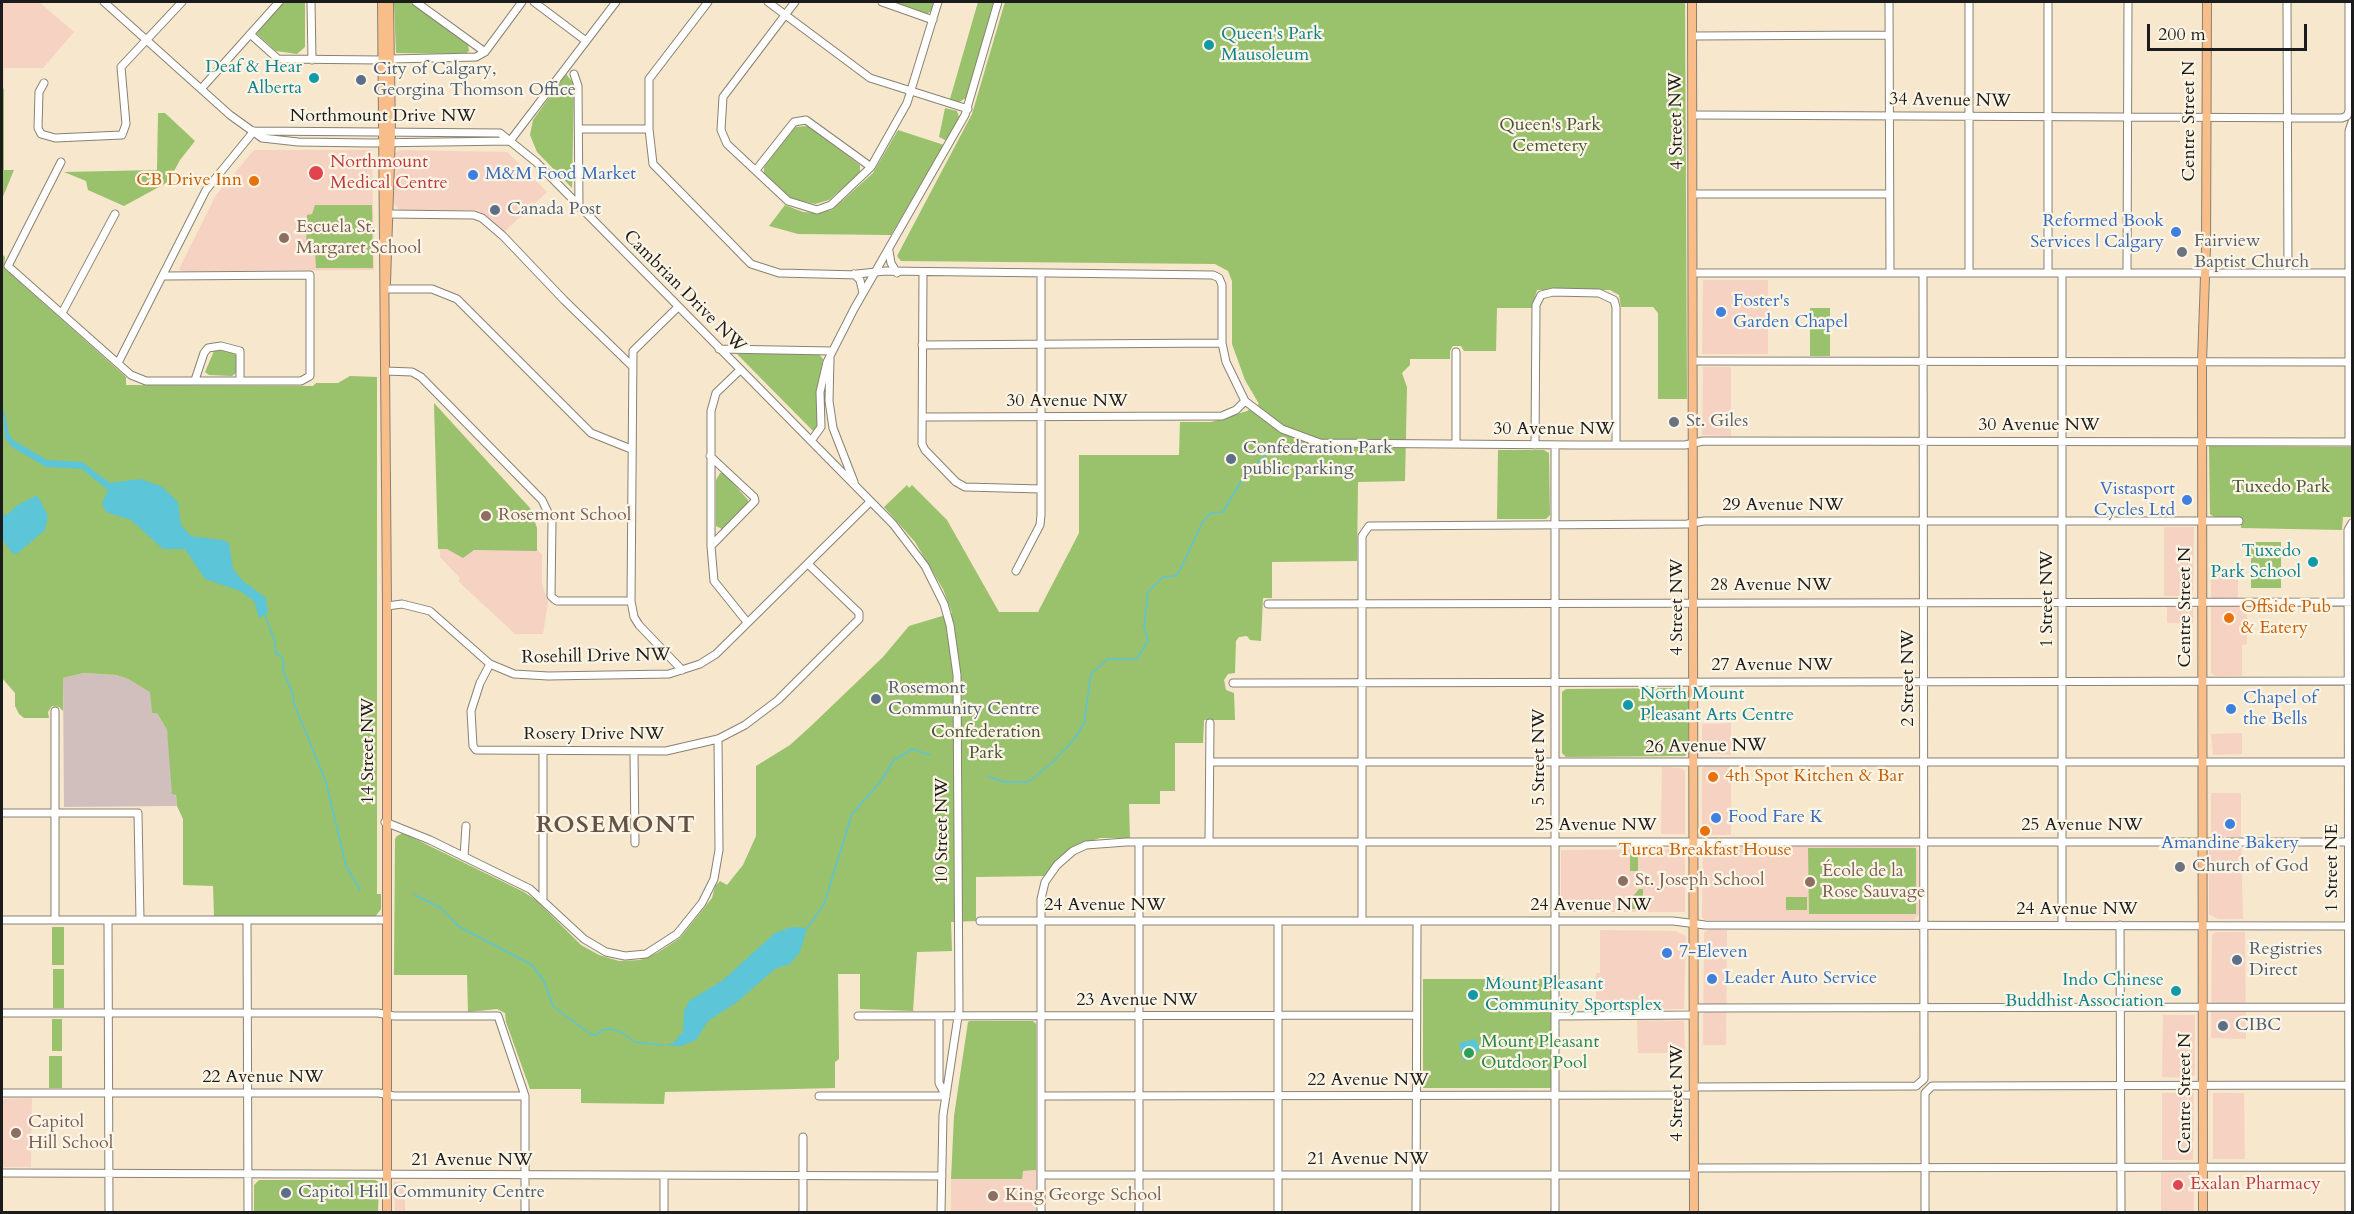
<!DOCTYPE html>
<html>
<head>
<meta charset="utf-8">
<style>
	body { margin:0 }
	#map { position:relative; width:2354px; height:1214px; overflow:hidden; background:#f6e7cd; font-family:Cardo,serif }
	canvas { display:block }
	.frame { position:absolute; inset:0; border:3px solid #1c1c1c; pointer-events:none }
	.scale { position:absolute; left:2147px; top:24px; width:160px; height:27px; box-sizing:border-box; border:3px solid #1c1c1c; border-top:0; padding-left:8px; font-size:18px; line-height:21px; white-space:nowrap; color:#1c1c1c; -webkit-text-stroke:4px #fcf5e5; paint-order:stroke }
</style>
</head>
<body>
<div id="map">
<canvas width="2354" height="1214"></canvas>
<div class="frame"></div>
<div class="scale">200 m</div>
</div>
<script>
const ctx = document.querySelector('canvas').getContext('2d');
ctx.lineJoin = 'round';
function fillPath(path, color) {
  ctx.fillStyle = color;
  ctx.fill(path, 'evenodd');
}
function shape(rows) {
  const path = new Path2D();
  for (const r of rows) {
    path.moveTo(r[0], r[1]);
    for (let i = 2; i < r.length; i += 2) path.lineTo(r[i], r[i + 1]);
  }
  return path;
}
function stroke(path, color, width, dash) {
  ctx.strokeStyle = color;
  ctx.lineWidth = width;
  ctx.lineCap = dash ? 'butt' : 'round';
  ctx.setLineDash(dash || []);
  ctx.stroke(path);
}
function label(font, color, halo, rows, align = 'center') {
  ctx.font = font + ' Cardo,serif';
  ctx.lineWidth = 4.5;
  ctx.setLineDash([]);
  ctx.textBaseline = 'middle';
  ctx.strokeStyle = halo;
  ctx.fillStyle = color;
  for (const [text, x, y, turn = 0] of rows) {
    ctx.save();
    ctx.translate(x, y);
    ctx.rotate((+turn || 0) * Math.PI / 180);
    ctx.textAlign = isNaN(turn) ? turn : align;
    if (halo) ctx.strokeText(text, 0, 0);
    ctx.fillText(text, 0, 0);
    ctx.restore();
  }
}
const built = shape([
	[2,2,39,2,74,32,43,68,4,68,2,175],
	[254,150,372,150,374,270,182,271,179,269,216,195],
	[400,150,507,152,547,192,504,232,478,210,400,210,394,204,394,154],
	[1703,280,1768,280,1768,354,1702,354],
	[1703,367,1731,367,1731,436,1702,435],
	[434,403,533,513,537,528,537,550,542,554,542,584,548,602,543,634,515,634,458,581,460,578,440,557],
	[2164,527,2194,527,2193,593,2190,596,2164,596],
	[2211,570,2238,570,2238,607,2247,607,2247,644,2242,645,2242,676,2215,676,2211,673],
	[2167,607,2193,607,2193,623,2167,623],
	[1731,723,1731,755,1702,753,1702,724],
	[2242,733,2242,754,2213,755,2211,734],
	[1706,766,1731,766,1731,835,1706,835,1702,832,1702,768],
	[1662,767,1681,768,1685,771,1685,834,1661,834],
	[2211,793,2241,793,2241,837,2211,837],
	[1914,846,1918,850,1919,914,1914,920,1705,920,1702,917,1703,847],
	[2209,846,2241,846,2243,919,2218,919,2209,914],
	[1685,849,1685,912,1561,912,1561,850],
	[1600,930,1675,931,1686,936,1684,1009,1596,1009,1596,973,1600,973],
	[1709,930,1727,930,1726,1045,1703,1045,1704,932],
	[2216,932,2245,932,2246,1039,2211,1038,2212,935],
	[2163,1015,2195,1015,2195,1074,2191,1078,2162,1077],
	[1637,1020,1684,1021,1685,1053,1638,1053],
	[2162,1093,2194,1093,2193,1160,2162,1160],
	[2213,1093,2244,1093,2245,1159,2213,1159],
	[32,1098,31,1167,2,1167,2,1099],
	[1036,1170,1036,1212,951,1212,951,1179,1022,1179,1022,1171],
	[2161,1171,2190,1172,2194,1176,2194,1212,2161,1212],
	[394,1182,405,1182,405,1212,395,1212]
]);
const industrial = shape([
	[84,673,116,675,128,679,151,692,152,712,157,713,167,730,177,806,64,807,63,678]
]);
const green = shape([
	[282,2,305,2,305,47,297,54,276,51,257,34,258,29],
	[394,2,410,2,468,45,469,51,465,54,396,53],
	[893,2,934,2,931,11,927,14],
	[978,2,995,2,968,97,959,102,950,99],
	[1005,2,1685,2,1687,399,1658,399,1658,313,1653,307,1621,307,1619,295,1610,290,1537,290,1532,308,1497,308,1496,351,1464,351,1461,346,1453,346,1450,351,1450,359,1410,359,1410,365,1402,373,1407,387,1405,481,1358,482,1357,561,1272,562,1272,598,1263,598,1261,641,1250,640,1247,636,1239,637,1236,641,1235,673,1228,674,1224,680,1226,690,1234,693,1235,720,1204,720,1203,743,1175,743,1175,791,1160,791,1160,804,1129,804,1130,838,1100,838,1079,845,1046,876,976,877,976,921,951,922,952,951,917,952,913,1011,860,1009,860,974,838,974,839,1059,835,1062,835,1088,665,1092,664,1104,581,1103,581,1089,530,1089,506,1022,505,1013,497,1009,468,1012,467,975,394,975,395,839,397,836,403,833,524,892,537,901,581,945,599,955,619,961,640,960,657,953,680,938,712,898,715,886,720,881,727,885,743,865,756,836,756,766,790,745,812,725,883,657,909,626,952,613,943,589,915,542,884,507,907,485,909,488,912,485,947,520,999,612,1038,612,1079,533,1079,455,1179,455,1180,422,1211,422,1247,411,1259,404,1245,380,1232,344,1232,281,1228,271,1215,264,901,261,897,256,972,114],
	[566,74,574,84,572,188,537,152,530,135,533,120],
	[2,87,4,89,4,170,14,170,2,199],
	[945,108,957,111,959,117,947,141,939,137],
	[158,113,165,113,195,141,180,160,168,182,124,206,88,190,86,181,64,172,157,170],
	[808,126,860,165,860,173,829,200,815,204,791,199,764,173,764,167,795,127],
	[898,130,944,145,891,235,798,234,769,226,785,205,803,212,817,213,832,210,873,173],
	[315,205,372,205,373,268,316,268,315,252,306,251,307,215,312,214],
	[2,254,5,257,4,268,126,377,126,385,313,386,316,383,338,383,350,376,377,377,377,894,381,894,381,909,375,917,214,916,213,886,183,885,183,819,177,806,176,795,172,794,167,730,157,713,152,713,150,692,128,679,116,675,84,673,63,678,63,711,59,707,52,706,48,712,49,718,24,718,19,714,15,706,15,693,2,678],
	[1810,308,1830,308,1830,356,1810,356],
	[229,350,237,356,236,373,232,376,209,375,205,372,214,351],
	[737,354,819,354,823,359,817,392,818,427,813,431],
	[434,403,530,508,537,528,537,551,474,550,463,558,447,549,438,549],
	[2209,446,2352,447,2352,517,2343,517,2342,530,2241,528,2241,517,2214,517,2210,514],
	[1498,450,1544,450,1549,453,1550,515,1546,519,1497,519],
	[720,473,724,473,748,500,748,504,722,529,716,526,716,480],
	[2251,542,2281,542,2281,588,2251,588],
	[1683,688,1689,693,1688,752,1685,756,1566,757,1562,753,1562,692,1566,689],
	[1808,848,1916,848,1916,914,1809,914],
	[1630,854,1638,854,1638,871,1630,871],
	[1639,889,1643,889,1643,909,1626,909,1626,905],
	[1786,897,1807,897,1807,910,1786,910],
	[52,927,64,927,64,965,52,965],
	[53,969,64,969,64,1008,53,1008],
	[1423,979,1551,979,1551,1088,1423,1088],
	[52,1019,62,1019,62,1051,52,1051],
	[970,1021,1033,1021,1036,1024,1036,1170,1023,1171,1022,1179,951,1179,954,1116,968,1022],
	[49,1056,62,1056,62,1088,49,1088],
	[259,1180,375,1180,379,1182,378,1212,254,1212,254,1185]
]);
const water = shape([
	[2,402,9,434,13,440,47,460,82,462,110,483,140,479,161,486,178,502,181,525,191,536,223,540,229,543,233,569,243,581,266,598,268,613,259,618,254,601,240,591,205,579,185,549,163,549,131,520,106,512,102,503,108,490,82,469,46,467,12,447,5,438],
	[37,495,48,516,45,530,18,553,13,554,2,539,2,515,8,514,16,506],
	[792,927,807,928,800,952,790,964,775,969,737,1002,708,1021,696,1040,681,1046,662,1045,673,1043,683,1032,684,1011,689,1001,723,980,775,933],
	[1476,1039,1480,1051,1469,1051,1470,1058,1464,1061,1459,1043]
]);
const stream = shape([
	[265,615,275,642,276,654,281,656,284,664,283,670,294,697,293,701,326,782,346,866,360,890],
	[987,776,1004,782,1028,782,1051,764,1073,741,1084,724,1091,674,1108,659,1136,659,1139,655,1148,641,1144,626,1148,592,1163,577,1175,576,1180,570,1203,521,1211,513,1223,512,1244,476,1267,454],
	[415,895,441,908,458,926,532,965,544,981,553,1006,590,1034,597,1035,601,1030,611,1029,621,1032,635,1042,662,1045],
	[807,928,824,904,852,814,881,781,893,761,912,749,930,755]
]);
const minor = shape([
	[104,2,230,115,262,138,298,142,371,143,510,141,616,2],
	[311,2,312,60],
	[416,2,485,52],
	[534,2,586,41],
	[708,2,649,79,649,129,653,164,751,264,779,273,859,275],
	[768,2,870,78,968,109],
	[795,2,723,97,721,130,727,144,788,201,817,210,831,205,871,167,907,103,938,2],
	[882,2,933,20],
	[1889,2,1890,273],
	[2048,2,2048,273],
	[2287,2,2288,273],
	[250,34,278,59,382,60],
	[1693,36,1889,35],
	[391,59,476,57,485,52,522,2],
	[574,74,578,86,579,207],
	[44,83,39,92,38,128,41,134,55,138,122,135,126,124,121,67,182,2],
	[201,89,279,2],
	[1693,115,2342,118,2347,116,2349,111,2349,2],
	[579,129,649,129],
	[254,131,500,133,536,162,893,524,925,566,944,604,950,625,957,675,959,1010,943,1115,941,1212],
	[61,162,8,266,131,375,146,381,301,381,310,376,310,275,164,276],
	[756,170,794,122,806,120,871,167],
	[1694,194,1889,194],
	[389,214,474,215,482,218,503,236,564,300,632,366],
	[889,251,891,263,897,273],
	[923,273,922,444,925,450,956,482,965,487,1041,489],
	[1694,273,2352,273],
	[1969,273,1969,2],
	[2062,273,2062,925],
	[2127,273,2128,2],
	[854,274,860,280,863,293],
	[857,274,886,271,1213,275,1219,278,1222,285,1222,343,1226,362,1245,401,1282,429,1320,443,1575,445,1685,445,1703,441,2352,442],
	[385,289,432,289,457,299,591,433,631,449],
	[678,307,633,351,631,601,634,617,639,625,682,670],
	[62,313,115,214],
	[922,345,1222,343],
	[719,349,832,351],
	[830,358,829,401,833,428,854,482],
	[1694,361,2352,362],
	[118,363,206,190,254,131],
	[740,370,716,393,711,411,711,546,714,581,747,622],
	[385,371,412,372,421,377,542,500,552,521,551,596,554,599,557,601,631,601],
	[195,380,204,353,208,348,221,346,240,351,240,380],
	[923,417,1222,416,1236,410,1245,401],
	[811,441,821,427,820,392,827,362,854,309,965,115,998,2],
	[2349,442,2349,131,2352,122],
	[1456,444,1456,352],
	[1535,445,1536,305,1541,295,1553,292,1599,293,1614,300,1616,307,1616,445],
	[1555,445,1555,1212],
	[710,456,754,497,755,501,711,546],
	[1016,571,1040,525,1041,515,1041,274],
	[1268,604,2352,602],
	[387,606,402,604,430,611,490,664,514,674,548,676,669,674,700,664,716,654,870,502],
	[490,664,480,683,471,711,473,746,476,750,666,751,718,739,745,725,778,700,859,619,859,613,808,564],
	[1233,683,2352,681],
	[543,751,543,899],
	[634,752,635,843],
	[1210,762,2352,762],
	[2,813,138,813,140,920],
	[385,822,430,840,530,889,584,939,606,952,625,956,646,954,677,934,702,903,714,879,719,850,718,739],
	[1209,841,1210,723],
	[1139,842,1139,1212],
	[464,857,466,826],
	[55,919,55,711],
	[2,920,386,920],
	[108,920,109,1212],
	[247,920,248,1212],
	[980,921,1673,921,1705,925,2352,926],
	[1278,921,1278,1212],
	[1362,921,1362,536,1369,526,1687,524,1704,521,2239,521],
	[2120,925,2121,1212],
	[1694,1008,2350,1007],
	[2,1013,378,1013,394,1016,498,1016,525,1096,525,1212],
	[858,1016,1416,1015],
	[939,1016,939,1083,946,1096],
	[1556,1016,1694,1015],
	[1694,1087,1916,1086,1924,1079,1923,273],
	[2,1093,379,1093,394,1096,525,1096],
	[819,1096,946,1096],
	[1041,1096,1694,1095],
	[1694,1168,2352,1167],
	[2,1173,942,1176],
	[1041,1175,1694,1175],
	[664,1176,664,1212],
	[803,1212,803,1137],
	[1041,1212,1041,899,1045,882,1057,865,1073,851,1086,845,1126,842,2352,842],
	[1416,1212,1417,921],
	[1925,1212,1925,1093,1932,1086,2352,1085],
	[2349,1212,2348,530,2352,523]
]);
const major = shape([
	[382,2,387,606,387,1212],
	[1692,2,1694,1212],
	[386,283,391,132,389,2],
	[2203,1212,2202,362,2206,248,2207,2]
]);
const markers = [
	[1209,45,6,"#0f9aa8"],
	[314,78,6,"#0f9aa8"],
	[361,80,6,"#5c6f8a"],
	[316,173,8,"#e0444e"],
	[473,175,6,"#3f7fe0"],
	[254,181,6,"#e8710a"],
	[495,210,6,"#5c6f8a"],
	[2176,232,6,"#3f7fe0"],
	[284,238,6,"#8d6e63"],
	[2182,252,6,"#6b7280"],
	[1721,312,6,"#3f7fe0"],
	[1674,422,6,"#6b7280"],
	[1231,459,6,"#5c6f8a"],
	[2187,500,6,"#3f7fe0"],
	[486,516,6,"#8d6e63"],
	[2313,562,6,"#0f9aa8"],
	[2229,618,6,"#e8710a"],
	[876,699,6,"#5c6f8a"],
	[1628,705,6,"#0f9aa8"],
	[2231,709,6,"#3f7fe0"],
	[1713,777,6,"#e8710a"],
	[1716,818,6,"#3f7fe0"],
	[2230,824,6,"#3f7fe0"],
	[1705,831,6,"#e8710a"],
	[2180,867,6,"#6b7280"],
	[1623,881,6,"#8d6e63"],
	[1810,882,6,"#8d6e63"],
	[1667,953,6,"#3f7fe0"],
	[2237,960,6,"#5c6f8a"],
	[1712,979,6,"#3f7fe0"],
	[2176,991,6,"#0f9aa8"],
	[1473,995,6,"#0f9aa8"],
	[2223,1026,6,"#5c6f8a"],
	[1469,1053,6,"#2e9e5b"],
	[16,1133,6,"#8d6e63"],
	[2178,1185,6,"#e0444e"],
	[286,1193,6,"#5c6f8a"],
	[993,1196,6,"#8d6e63"]
];
const cultureNames = [
	["Queen's Park",1221,35],
	["Mausoleum",1221,56],
	["Deaf & Hear",302,68,"right"],
	["Alberta",302,89,"right"],
	["Tuxedo",2301,552,"right"],
	["Park School",2301,573,"right"],
	["North Mount",1640,695],
	["Pleasant Arts Centre",1640,716],
	["Indo Chinese",2164,981,"right"],
	["Buddhist Association",2164,1002,"right"],
	["Mount Pleasant",1485,985],
	["Community Sportsplex",1485,1006]
];
const serviceNames = [
	["City of Calgary,",373,70],
	["Georgina Thomson Office",373,91],
	["Canada Post",507,210],
	["Confederation Park",1243,449],
	["public parking",1243,470],
	["Rosemont",888,689],
	["Community Centre",888,710],
	["Registries",2249,950],
	["Direct",2249,971],
	["CIBC",2235,1026],
	["Capitol Hill Community Centre",298,1193]
];
const streetNames = [
	["34 Avenue NW",1950,101,1],
	["Northmount Drive NW",383,117],
	["4 Street NW",1677,121,-91],
	["Centre Street N",2190,121,-90],
	["Cambrian Drive NW",684,292,45],
	["30 Avenue NW",1067,402],
	["30 Avenue NW",2039,426],
	["30 Avenue NW",1554,430],
	["29 Avenue NW",1783,506],
	["28 Avenue NW",1771,586],
	["1 Street NW",2048,599,-90],
	["4 Street NW",1678,607,-90],
	["Centre Street N",2186,607,-90],
	["Rosehill Drive NW",596,657,-1],
	["27 Avenue NW",1772,666],
	["2 Street NW",1909,678,-90],
	["Rosery Drive NW",594,735],
	["26 Avenue NW",1706,747,-1],
	["14 Street NW",369,751,-90],
	["5 Street NW",1540,757,-90],
	["25 Avenue NW",1596,826],
	["25 Avenue NW",2082,826],
	["10 Street NW",943,831,-90],
	["1 Street NE",2333,868,-90],
	["24 Avenue NW",1105,906],
	["24 Avenue NW",1591,906],
	["24 Avenue NW",2077,910],
	["23 Avenue NW",1137,1001],
	["22 Avenue NW",263,1078],
	["22 Avenue NW",1368,1081],
	["4 Street NW",1678,1093,-90],
	["Centre Street N",2186,1093,-90],
	["21 Avenue NW",1368,1160],
	["21 Avenue NW",472,1161]
];
const parkNames = [
	["Queen's Park",1550,126],
	["Cemetery",1550,147],
	["Tuxedo Park",2281,488],
	["Confederation",986,733],
	["Park",986,754]
];
const healthNames = [
	["Northmount",330,163],
	["Medical Centre",330,184],
	["Exalan Pharmacy",2190,1185]
];
const shopNames = [
	["M&M Food Market",485,175],
	["Reformed Book",2164,222,"right"],
	["Services | Calgary",2164,243,"right"],
	["Foster's",1733,302],
	["Garden Chapel",1733,323],
	["Vistasport",2175,490,"right"],
	["Cycles Ltd",2175,511,"right"],
	["Chapel of",2243,699],
	["the Bells",2243,720],
	["Food Fare K",1728,818],
	["Amandine Bakery",2230,844,"center"],
	["7-Eleven",1679,953],
	["Leader Auto Service",1724,979]
];
const foodNames = [
	["CB Drive Inn",242,181,"right"],
	["Offside Pub",2241,608],
	["& Eatery",2241,629],
	["4th Spot Kitchen & Bar",1725,777],
	["Turca Breakfast House",1705,851,"center"]
];
const educationNames = [
	["Escuela St.",296,228],
	["Margaret School",296,249],
	["Rosemont School",498,516],
	["École de la",1822,872],
	["Rose Sauvage",1822,893],
	["St. Joseph School",1635,881],
	["Capitol",28,1123],
	["Hill School",28,1144],
	["King George School",1005,1196]
];
const worshipNames = [
	["Fairview",2194,242],
	["Baptist Church",2194,263],
	["St. Giles",1686,422],
	["Church of God",2192,867]
];
const leisureNames = [
	["Mount Pleasant",1481,1043],
	["Outdoor Pool",1481,1064]
];
const districtNames = [
	["ROSEMONT",616,826]
];
fillPath(built, '#f5d2c2');
fillPath(industrial, '#d1bfbd');
fillPath(green, '#9ac16c');
fillPath(water, '#5cc5d8');
stroke(stream, '#5cc5d8', 1.5);
stroke(minor, '#898274', 9);
stroke(major, '#898274', 10);
stroke(minor, '#fff', 7);
stroke(major, '#f8bd89', 8);
for (const [x, y, r, color] of markers) {
  const dot = new Path2D();
  dot.arc(x, y, r, 0, 2 * Math.PI);
  ctx.fillStyle = color;
  ctx.fill(dot);
  stroke(dot, '#fcf5e5', 2);
}
label('18px', '#0d838f', '#fcf5e5', cultureNames, 'left');
label('18px', '#4e5e75', '#fcf5e5', serviceNames, 'left');
label('18px', '#1c1c1c', '#fcf5e5', streetNames);
label('18px', '#485638', '#fcf5e5', parkNames);
label('18px', '#be3a42', '#fcf5e5', healthNames, 'left');
label('18px', '#366cbe', '#fcf5e5', shopNames, 'left');
label('18px', '#c56008', '#fcf5e5', foodNames, 'left');
label('18px', '#785e54', '#fcf5e5', educationNames, 'left');
label('18px', '#5b616d', '#fcf5e5', worshipNames, 'left');
label('18px', '#27864d', '#fcf5e5', leisureNames, 'left');
ctx.letterSpacing = '1.5px';
label('bold 24px', '#645346', '#fcf5e5', districtNames);
ctx.letterSpacing = '0px';
</script>
</body>
</html>
